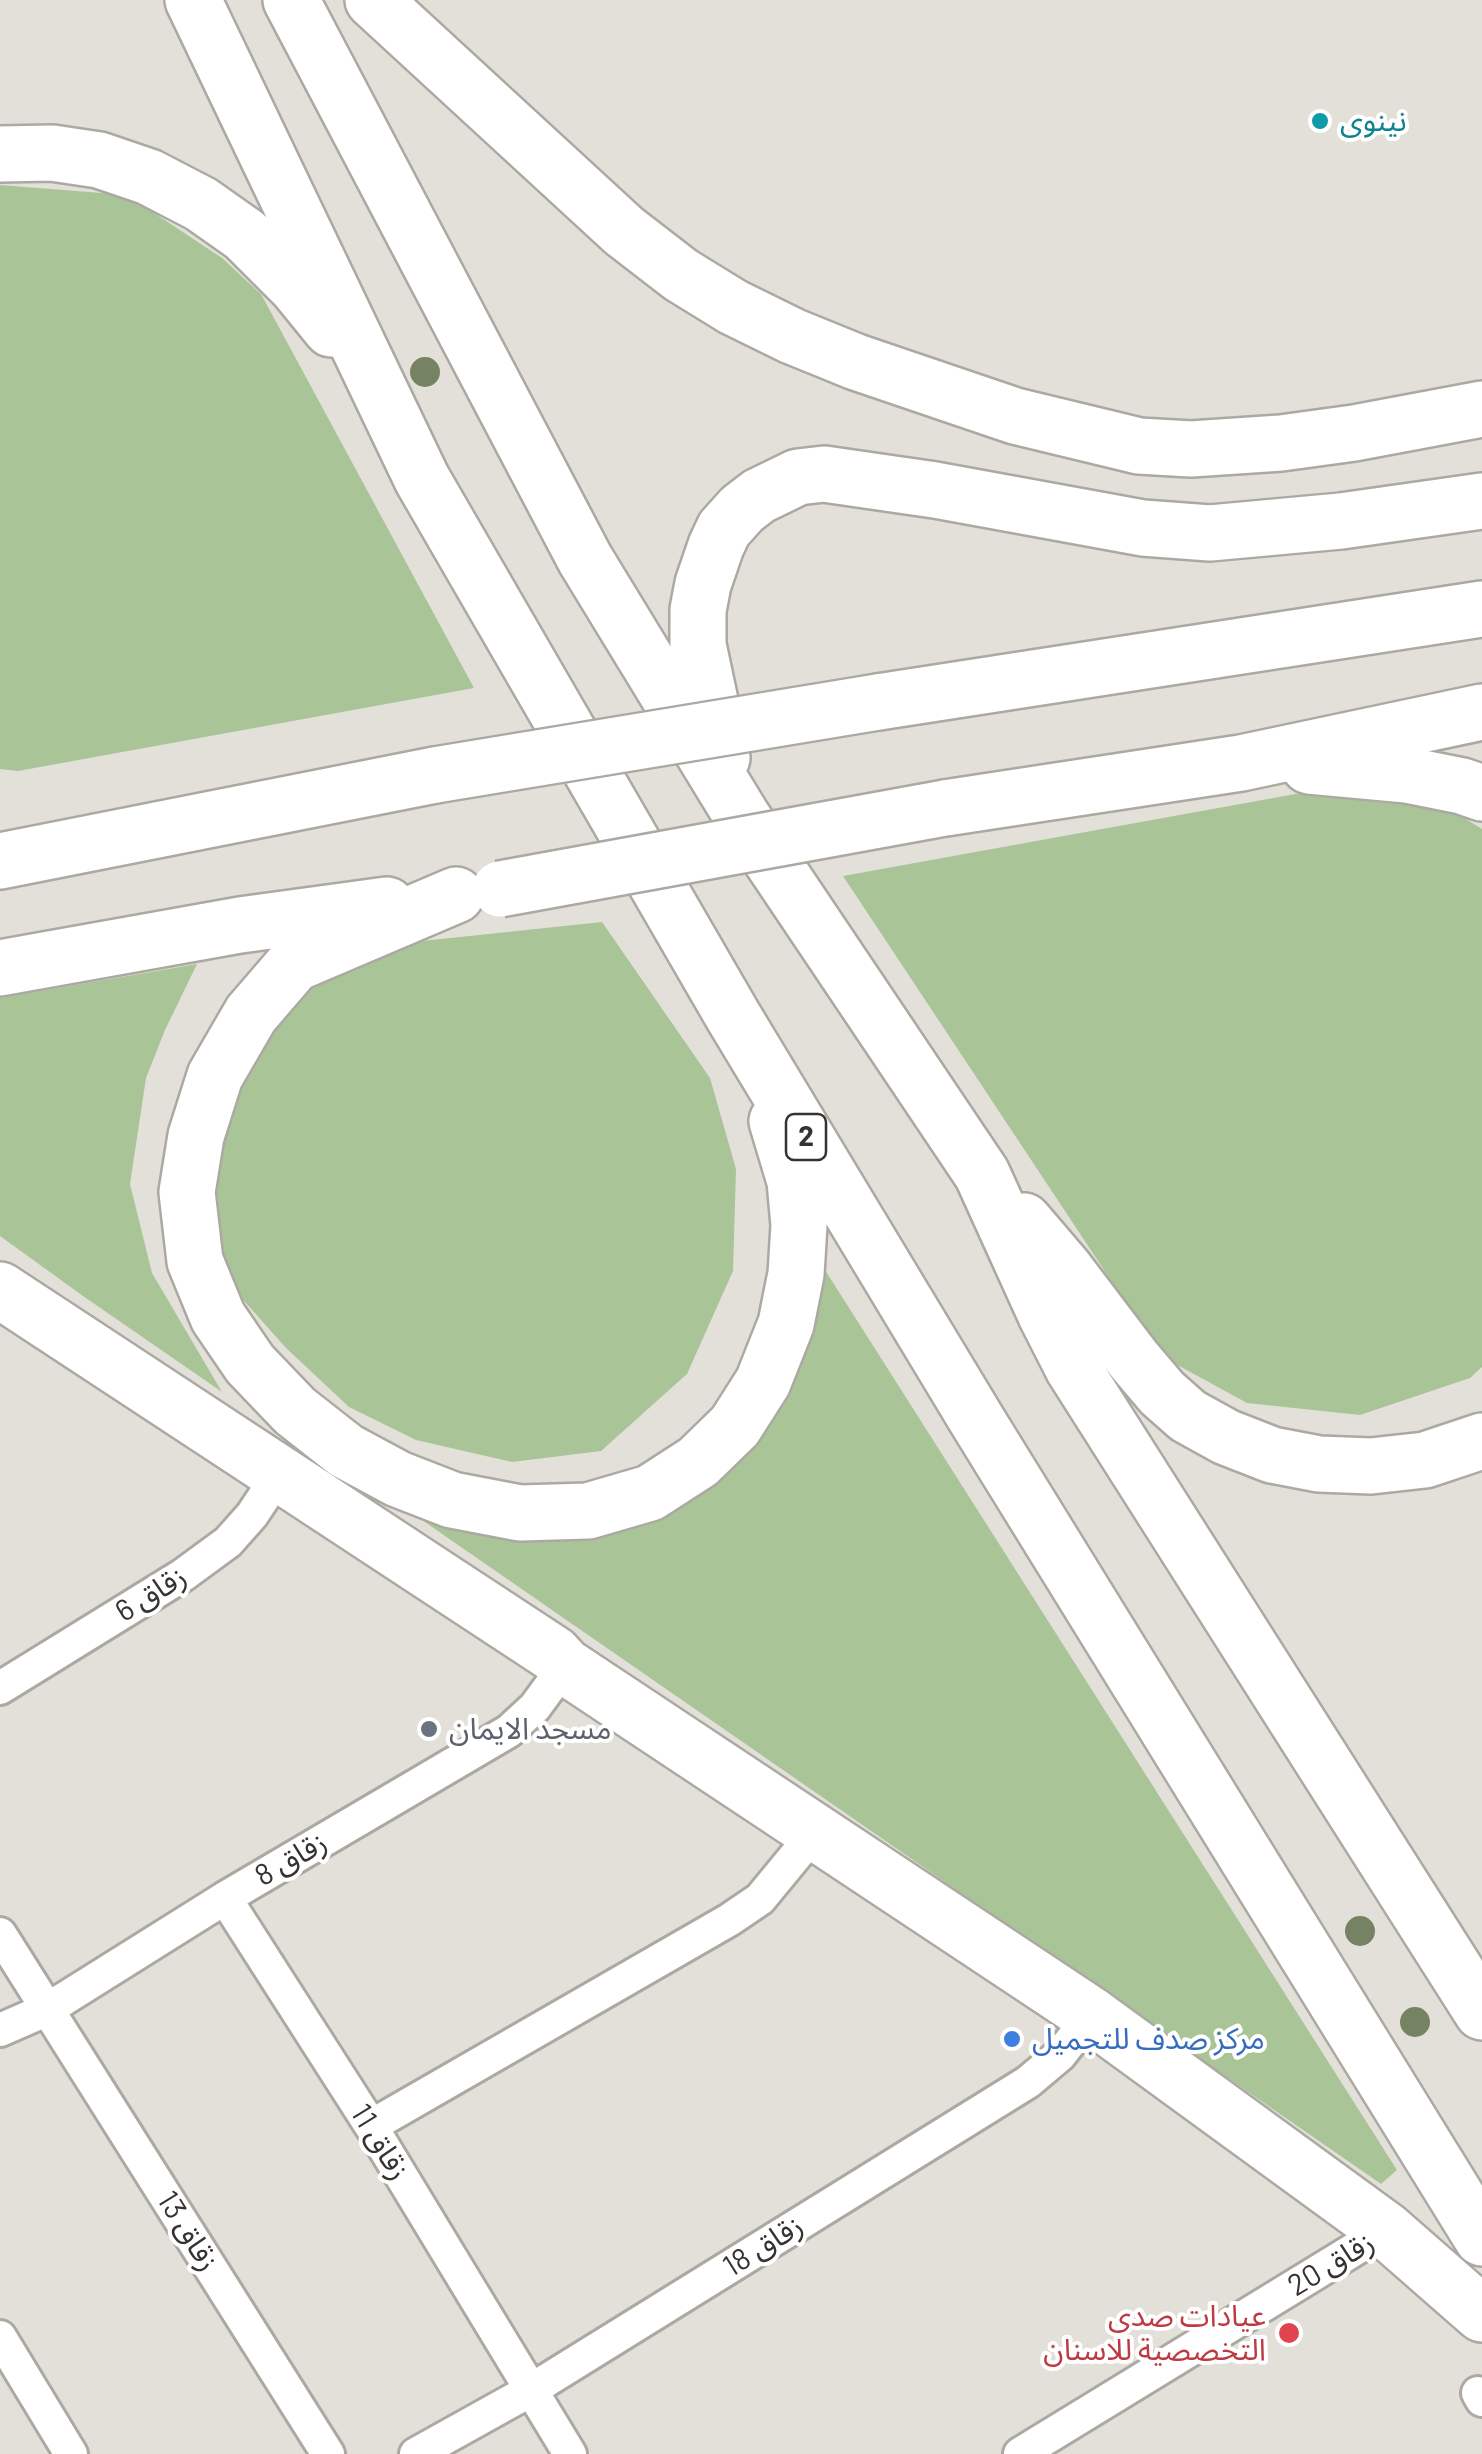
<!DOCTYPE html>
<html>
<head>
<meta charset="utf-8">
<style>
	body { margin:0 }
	canvas { display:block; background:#e3e0d9 }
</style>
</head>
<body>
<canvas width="1482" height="2454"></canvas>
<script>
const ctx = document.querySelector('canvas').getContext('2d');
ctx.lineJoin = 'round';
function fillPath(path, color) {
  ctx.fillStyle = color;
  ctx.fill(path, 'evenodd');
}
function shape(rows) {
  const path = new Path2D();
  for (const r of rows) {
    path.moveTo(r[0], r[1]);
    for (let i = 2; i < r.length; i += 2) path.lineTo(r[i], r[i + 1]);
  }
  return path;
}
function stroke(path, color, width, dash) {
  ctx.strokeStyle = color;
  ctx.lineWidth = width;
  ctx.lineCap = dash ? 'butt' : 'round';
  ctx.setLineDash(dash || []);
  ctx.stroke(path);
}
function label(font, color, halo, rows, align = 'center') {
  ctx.font = font + ' Barlow,"Noto Sans Arabic",sans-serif';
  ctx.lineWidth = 8;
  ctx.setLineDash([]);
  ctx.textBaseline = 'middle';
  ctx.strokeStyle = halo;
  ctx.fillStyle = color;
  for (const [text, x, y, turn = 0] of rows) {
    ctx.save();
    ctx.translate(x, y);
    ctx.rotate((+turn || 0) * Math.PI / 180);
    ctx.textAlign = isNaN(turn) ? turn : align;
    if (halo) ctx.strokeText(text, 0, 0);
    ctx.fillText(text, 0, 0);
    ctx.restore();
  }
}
const green = shape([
	[0,185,127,195,222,258,261,294,474,688,18,771,0,769],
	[1334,787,1426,794,1482,829,1482,1367,1470,1378,1360,1415,1247,1403,1161,1356,843,876],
	[602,922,710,1078,736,1169,733,1271,687,1374,601,1451,512,1462,416,1440,349,1407,286,1348,221,1275,205,1124,275,999,403,943],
	[197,964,165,1030,146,1078,130,1184,152,1273,222,1392,83,1296,0,1236,0,998],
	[811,1248,1397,2170,1381,2184,422,1520,474,1526,673,1487]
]);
const street = shape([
	[0,1688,183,1575,228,1542,252,1515,280,1473],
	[225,1898,371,2126,570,2454],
	[0,1934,328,2454],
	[0,2030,48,2009,225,1898,509,1731,535,1707,565,1666],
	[371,2126,729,1920,760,1899,816,1831],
	[0,2337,71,2454],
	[1478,2393,1482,2400],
	[416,2454,531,2390,1028,2082,1060,2055,1091,2015],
	[1020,2454,1386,2230]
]);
const highway = shape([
	[193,0,422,479,733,1016,978,1422,1482,2238],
	[291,0,585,559,743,818,982,1174,1046,1315,1073,1368,1482,2012],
	[373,0,624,231,681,275,733,307,792,336,856,362,1015,416,1139,446,1191,449,1281,443,1354,433,1482,409],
	[0,154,52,153,99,160,149,177,201,204,245,235,296,286,331,329],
	[878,702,1482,609],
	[722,758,698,645,698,610,703,584,716,546,724,529,742,509,759,496,798,477,824,474,935,490,1143,528,1210,533,1341,521,1482,501],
	[1309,766,1407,775,1462,786,1482,793],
	[945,808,1241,763,1482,712],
	[0,861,435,775],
	[456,895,294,964,251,1014,215,1076,196,1136,187,1192,195,1261,218,1317,250,1364,295,1411,346,1451,398,1479,452,1500,520,1513,588,1511,650,1493,698,1462,735,1426,763,1382,786,1324,796,1274,799,1225,795,1181,777,1121],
	[0,968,240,925,387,905],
	[1024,1221,1065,1269,1134,1360,1162,1393,1188,1416,1226,1437,1272,1455,1319,1464,1371,1466,1425,1460,1482,1441],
	[0,1290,554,1654,565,1666,1091,2015,1386,2230,1482,2314]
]);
const highwayBridge = shape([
	[435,775,878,702],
	[500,889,945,808]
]);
const trees = [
	[425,372],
	[1360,1931],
	[1415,2022]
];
const markers = [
	[1320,121,10,"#0f9aa8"],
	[429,1729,10,"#6b7280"],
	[1012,2039,10,"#3f7fe0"],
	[1289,2333,12,"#e0444e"]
];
const shields = [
	[806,1137,40]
];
const shieldNames = [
	["2",806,1137]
];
const cultureNames = [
	["نينوى",1340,121]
];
const streetNames = [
	["زقاق 6",151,1594,-32],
	["زقاق 8",291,1859,-30],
	["زقاق 11",380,2142,58],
	["زقاق 13",188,2231,58],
	["زقاق 18",763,2246,-32],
	["زقاق 20",1331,2264,-31]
];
const worshipNames = [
	["مسجد الايمان",449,1729]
];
const shopNames = [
	["مركز صدف للتجميل",1032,2039]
];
const healthNames = [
	["عيادات صدى",1266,2316],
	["التخصصية للاسنان",1266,2350]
];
fillPath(green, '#a9c598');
stroke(street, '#aca9a3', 38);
stroke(highway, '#aca9a3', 60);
stroke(street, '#fff', 32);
stroke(highway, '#fff', 55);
stroke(highwayBridge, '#aca9a3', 60, []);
stroke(highwayBridge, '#fff', 55);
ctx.fillStyle = '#758362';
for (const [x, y] of trees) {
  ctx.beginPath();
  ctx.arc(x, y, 15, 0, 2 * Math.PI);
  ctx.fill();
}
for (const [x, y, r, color] of markers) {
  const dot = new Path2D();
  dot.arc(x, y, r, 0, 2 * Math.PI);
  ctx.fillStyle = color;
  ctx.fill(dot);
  stroke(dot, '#fff', 4);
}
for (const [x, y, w] of shields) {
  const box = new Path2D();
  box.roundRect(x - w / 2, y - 23, w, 46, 8);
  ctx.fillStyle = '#fff';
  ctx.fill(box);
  stroke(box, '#353331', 2.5);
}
label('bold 28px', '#353331', null, shieldNames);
label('30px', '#0d838f', '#fff', cultureNames, 'left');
label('30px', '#353331', '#fff', streetNames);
label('30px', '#5b616d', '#fff', worshipNames, 'left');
label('30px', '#366cbe', '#fff', shopNames, 'left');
label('30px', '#be3a42', '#fff', healthNames, 'right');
</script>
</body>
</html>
